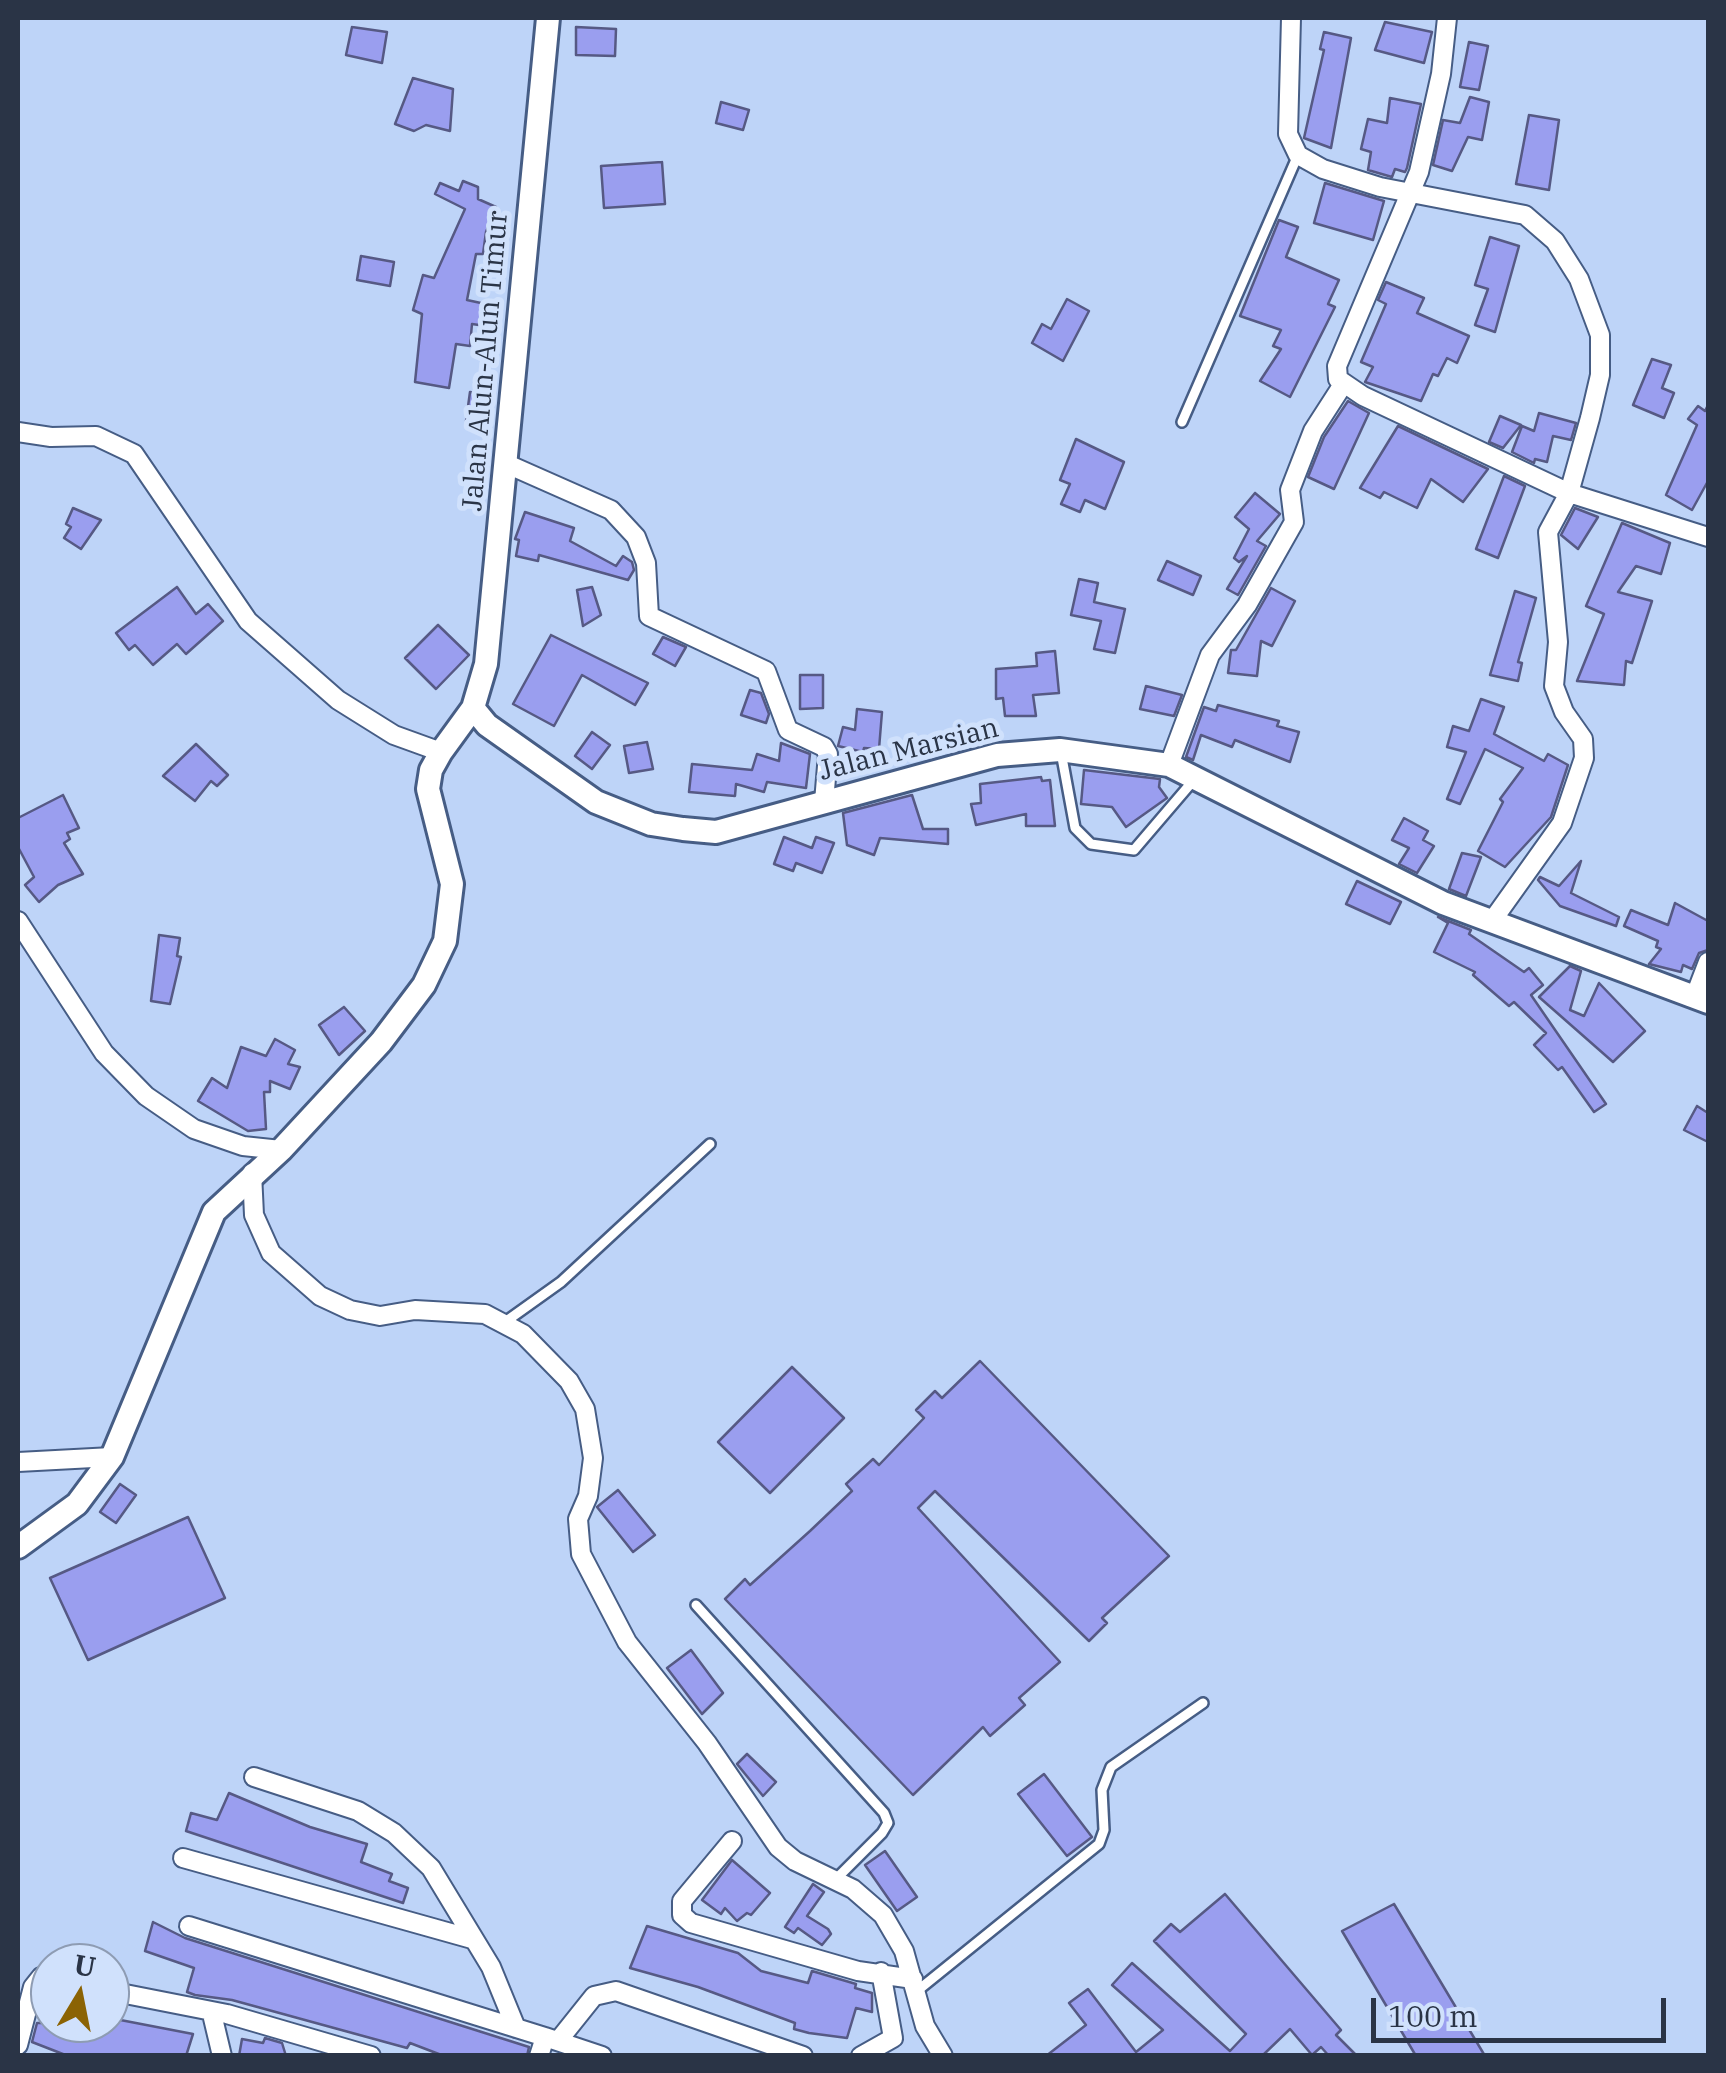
<!DOCTYPE html>
<html>
<head>
<meta charset="utf-8">
<style>
	body { margin:0 }
	#map { position:relative; width:1726px; height:2073px; overflow:hidden; background:#bed4f8; font-family:"IBM Plex Serif",serif }
	canvas { display:block }
	.frame { position:absolute; inset:0; border:20px solid #2a3446; pointer-events:none }
	.north { position:absolute; left:30px; top:1943px; width:100px; height:100px; box-sizing:border-box; background:#d0e1fc; border:2px solid #8e9cb3; border-radius:50%; rotate:10deg; font-size:28px; font-weight:700; line-height:40px; text-align:center; color:#2a3446 }
	.north::after { content:''; display:block; margin:auto; width:35px; height:45px; background:#8b6304; clip-path:polygon(50% 0,100% 100%,50% 72%,0 100%) }
	.scale { position:absolute; left:1371px; top:1998px; width:295px; height:45px; box-sizing:border-box; border:5px solid #2a3446; border-top:0; padding-left:12px; font-size:30px; line-height:35px; white-space:nowrap; color:#2a3446; -webkit-text-stroke:8px #d0e1fc; paint-order:stroke }
</style>
</head>
<body>
<div id="map">
<canvas width="1726" height="2073"></canvas>
<div class="frame"></div>
<div class="north">U</div>
<div class="scale">100 m</div>
</div>
<script>
const ctx = document.querySelector('canvas').getContext('2d');
ctx.lineJoin = 'round';
function fillPath(path, color) {
  ctx.fillStyle = color;
  ctx.fill(path, 'evenodd');
}
function shape(rows) {
  const path = new Path2D();
  for (const r of rows) {
    path.moveTo(r[0], r[1]);
    for (let i = 2; i < r.length; i += 2) path.lineTo(r[i], r[i + 1]);
  }
  return path;
}
function stroke(path, color, width, dash) {
  ctx.strokeStyle = color;
  ctx.lineWidth = width;
  ctx.lineCap = dash ? 'butt' : 'round';
  ctx.setLineDash(dash || []);
  ctx.stroke(path);
}
function label(font, color, halo, rows, align = 'center') {
  ctx.font = font + ' "IBM Plex Serif",serif';
  ctx.lineWidth = 10;
  ctx.setLineDash([]);
  ctx.textBaseline = 'middle';
  ctx.strokeStyle = halo;
  ctx.fillStyle = color;
  for (const [text, x, y, turn = 0] of rows) {
    ctx.save();
    ctx.translate(x, y);
    ctx.rotate((+turn || 0) * Math.PI / 180);
    ctx.textAlign = isNaN(turn) ? turn : align;
    if (halo) ctx.strokeText(text, 0, 0);
    ctx.fillText(text, 0, 0);
    ctx.restore();
  }
}
const building = shape([
	[1385,22,1432,32,1424,63,1375,50,1385,22],
	[352,27,387,32,382,63,346,55,352,27],
	[576,27,616,29,615,56,576,55,576,27],
	[1324,32,1351,38,1331,148,1304,138,1324,50,1320,49,1324,32],
	[1469,42,1488,46,1479,90,1460,87,1469,42],
	[413,78,453,89,450,131,426,125,414,131,395,124,413,78],
	[1470,97,1489,102,1482,140,1468,137,1452,171,1433,165,1443,120,1460,123,1470,97],
	[1390,98,1421,104,1407,168,1405,172,1395,169,1392,177,1368,170,1371,152,1361,149,1368,119,1387,123,1390,98],
	[721,102,749,110,743,130,716,123,721,102],
	[1529,115,1559,120,1549,190,1516,184,1529,115],
	[662,162,665,204,604,208,601,166,662,162],
	[463,181,478,187,478,199,496,207,486,232,483,254,476,254,467,300,490,305,486,326,472,324,470,346,456,344,449,388,415,382,422,314,413,310,423,275,434,278,465,209,435,194,440,183,459,191,463,181],
	[1325,183,1384,201,1373,240,1314,223,1325,183],
	[1279,220,1298,227,1286,257,1339,280,1328,304,1335,307,1290,397,1260,381,1281,349,1273,346,1281,330,1240,316,1279,220],
	[1490,237,1519,246,1495,332,1475,325,1488,289,1475,285,1490,237],
	[361,256,394,262,390,286,357,280,361,256],
	[1386,282,1424,298,1417,313,1469,336,1457,363,1447,358,1438,376,1433,374,1421,401,1365,382,1373,367,1361,362,1386,304,1378,300,1386,282],
	[1067,299,1089,311,1063,361,1032,343,1042,324,1051,329,1067,299],
	[1652,359,1671,365,1662,388,1674,393,1664,418,1633,405,1652,359],
	[470,392,489,395,482,424,466,421,470,392],
	[1348,401,1369,413,1334,489,1308,477,1324,437,1348,401],
	[1708,405,1708,481,1692,510,1666,495,1697,425,1688,419,1698,406,1705,411,1708,405],
	[1539,413,1576,423,1571,440,1553,436,1547,462,1535,459,1534,463,1512,452,1522,426,1534,431,1539,413],
	[1500,416,1521,425,1503,448,1489,442,1500,416],
	[1398,426,1488,469,1463,502,1431,479,1417,508,1384,492,1380,498,1360,488,1398,426],
	[1076,439,1124,462,1105,509,1085,500,1080,512,1061,504,1070,484,1060,480,1076,439],
	[1504,476,1525,486,1498,558,1476,549,1504,476],
	[1255,493,1280,514,1257,541,1266,546,1238,595,1227,589,1247,556,1239,562,1234,558,1249,529,1235,517,1255,493],
	[73,508,101,520,81,549,64,538,71,527,66,524,73,508],
	[1575,508,1598,517,1578,549,1561,535,1575,508],
	[525,512,574,528,570,541,616,566,623,556,632,562,634,570,628,580,539,555,538,561,516,556,519,540,515,539,525,512],
	[1622,523,1670,543,1661,574,1636,566,1618,592,1652,601,1632,663,1626,661,1624,685,1577,681,1604,614,1586,606,1622,523],
	[1167,561,1201,576,1193,595,1158,580,1167,561],
	[1079,579,1098,583,1094,602,1125,609,1115,653,1094,649,1101,621,1071,615,1079,579],
	[177,587,196,614,208,604,223,621,186,654,177,644,153,665,135,645,129,650,116,633,177,587],
	[592,587,601,615,583,626,577,590,592,587],
	[1271,588,1295,601,1272,646,1261,641,1257,676,1228,673,1231,650,1236,650,1271,588],
	[1515,591,1536,598,1518,662,1522,663,1518,681,1490,675,1515,591],
	[438,625,469,655,436,689,405,658,438,625],
	[551,635,648,683,635,705,582,675,554,726,513,704,551,635],
	[663,637,686,647,675,666,653,654,663,637],
	[1055,651,1059,693,1033,695,1036,716,1005,716,1003,698,996,699,996,669,1037,666,1036,653,1055,651],
	[800,675,823,675,823,708,800,709,800,675],
	[1146,686,1182,695,1174,716,1140,709,1146,686],
	[750,690,761,693,769,714,766,723,741,715,750,690],
	[1481,699,1504,707,1494,734,1544,761,1548,754,1568,765,1551,817,1505,867,1478,851,1503,802,1500,799,1523,768,1485,749,1460,804,1447,799,1466,752,1447,747,1453,726,1469,731,1481,699],
	[1218,705,1279,721,1277,726,1299,732,1290,762,1235,740,1232,747,1201,735,1193,760,1186,757,1204,707,1216,711,1218,705],
	[857,709,882,712,879,749,864,748,863,752,838,746,843,727,855,730,857,709],
	[592,732,610,745,592,769,575,756,592,732],
	[647,742,653,769,629,773,624,746,647,742],
	[781,743,810,754,806,788,767,782,764,792,736,784,735,796,689,792,692,764,752,770,757,754,779,761,781,743],
	[196,744,228,775,217,786,211,781,195,801,163,776,196,744],
	[1084,770,1160,779,1159,787,1167,798,1126,827,1112,807,1081,804,1084,770],
	[1041,777,1042,781,1050,780,1055,826,1026,826,1026,814,976,825,971,804,981,803,980,784,1041,777],
	[63,795,79,828,67,833,70,839,64,843,83,874,58,885,39,902,25,885,34,877,18,847,18,818,63,795],
	[912,795,923,829,948,829,948,844,880,838,874,855,847,845,843,813,912,795],
	[1404,818,1428,831,1423,840,1434,846,1417,873,1399,864,1409,848,1392,840,1404,818],
	[784,837,812,848,816,837,834,843,822,873,796,863,793,871,774,864,784,837],
	[1462,853,1481,857,1466,896,1449,889,1462,853],
	[1581,861,1571,893,1619,917,1616,926,1560,906,1538,880,1540,877,1559,886,1581,861],
	[1357,881,1401,902,1390,924,1346,904,1357,881],
	[1675,903,1708,921,1708,950,1699,953,1692,969,1683,965,1681,972,1649,964,1661,949,1656,947,1658,941,1624,926,1631,910,1668,925,1675,903],
	[1438,917,1471,930,1469,934,1524,972,1529,968,1543,985,1531,995,1606,1104,1594,1112,1562,1067,1558,1070,1534,1045,1546,1033,1514,1002,1509,1006,1473,975,1475,972,1434,952,1448,923,1438,917],
	[159,935,180,938,177,956,181,957,170,1004,151,1001,159,935],
	[1570,966,1581,971,1570,1010,1584,1016,1599,983,1645,1031,1613,1062,1539,997,1570,966],
	[344,1007,365,1031,339,1055,319,1025,344,1007],
	[275,1039,295,1050,288,1064,300,1067,290,1089,270,1081,270,1092,264,1092,266,1129,248,1131,198,1101,212,1078,227,1088,241,1047,266,1056,275,1039],
	[1697,1106,1708,1113,1708,1142,1684,1130,1697,1106],
	[980,1361,1169,1556,1102,1618,1107,1623,1089,1641,935,1491,918,1508,1060,1662,1019,1698,1025,1705,990,1736,983,1727,913,1795,725,1599,745,1579,750,1585,810,1531,852,1491,846,1484,873,1459,879,1465,924,1418,916,1410,935,1391,942,1398,980,1361],
	[792,1367,844,1418,770,1493,718,1442,792,1367],
	[120,1484,136,1495,116,1523,100,1512,120,1484],
	[618,1490,655,1535,633,1552,597,1507,618,1490],
	[188,1517,225,1598,88,1660,50,1578,188,1517],
	[691,1650,723,1693,702,1714,667,1668,691,1650],
	[747,1754,776,1782,763,1796,737,1764,747,1754],
	[1044,1774,1092,1837,1067,1856,1018,1794,1044,1774],
	[229,1793,310,1827,367,1844,361,1862,392,1874,389,1881,408,1888,403,1903,186,1831,191,1813,217,1820,229,1793],
	[885,1851,917,1897,897,1911,865,1865,885,1851],
	[732,1860,770,1893,751,1915,747,1913,737,1921,725,1908,721,1914,702,1900,732,1860],
	[813,1884,824,1892,807,1916,828,1929,831,1934,822,1945,798,1928,794,1933,785,1927,813,1884],
	[1225,1894,1341,2030,1336,2035,1357,2056,1329,2056,1321,2047,1312,2055,1290,2029,1262,2056,1046,2056,1086,2025,1069,2003,1088,1989,1136,2052,1163,2030,1112,1985,1132,1963,1230,2051,1246,2034,1154,1941,1171,1924,1180,1932,1225,1894],
	[1394,1904,1485,2056,1416,2056,1342,1931,1394,1904],
	[153,1922,185,1938,529,2047,527,2056,444,2056,410,2043,407,2048,232,2000,195,1995,187,1992,194,1968,145,1951,153,1922],
	[647,1926,738,1953,761,1971,808,1983,812,1971,856,1984,855,1988,872,1993,872,2012,856,2008,847,2038,809,2033,794,2029,795,2023,698,1987,630,1968,647,1926],
	[110,2018,193,2034,186,2056,68,2056,32,2042,37,2023,110,2023,110,2018],
	[265,2038,282,2043,286,2056,239,2056,242,2039,263,2043,265,2038]
]);
const lane = shape([
	[1182,422,1298,155],
	[1061,752,1075,828,1091,844,1134,850,1193,781],
	[505,1322,561,1282,710,1144],
	[696,1605,884,1813,888,1823,882,1833,835,1880],
	[917,1991,1099,1844,1104,1830,1102,1790,1111,1767,1203,1703]
]);
const street = shape([
	[1291,18,1288,134,1298,155,1323,169,1380,187,1525,215,1555,241,1579,279,1600,335,1600,375,1590,418,1569,493,1548,532,1558,642,1554,686,1564,712,1583,739,1584,758,1562,823,1492,921],
	[1447,18,1441,74,1419,172,1337,366,1338,379,1363,396,1569,493,1708,537],
	[18,432,51,437,96,436,134,454,248,621,338,700,394,735,441,752],
	[507,464,611,510,636,537,646,563,649,616,766,671,788,730,824,747,828,754,824,802],
	[1169,765,1210,655,1247,605,1294,522,1290,490,1313,431,1342,386],
	[18,921,104,1053,146,1096,194,1129,243,1146,281,1150],
	[1695,996,1708,962],
	[252,1173,254,1215,271,1253,320,1296,350,1310,380,1316,415,1310,485,1314,523,1334,569,1381,585,1409,593,1458,588,1496,578,1519,581,1554,627,1642,707,1743,778,1847,795,1861,853,1889,883,1915,904,1951,925,2026,943,2056],
	[18,1462,112,1457],
	[254,1777,358,1811,394,1833,431,1868,491,1967,516,2028],
	[732,1841,682,1901,682,1915,691,1923,858,1971,913,1979],
	[183,1858,472,1939],
	[189,1926,545,2037],
	[110,1991,227,2014,371,2056],
	[212,2014,222,2056],
	[558,2041,594,1996,616,1991,803,2056],
	[18,2045,33,1987,41,1977,50,1976],
	[539,2056,545,2037,602,2056],
	[861,2056,893,2038,881,1972]
]);
const secondary = shape([
	[473,708,487,725,596,802,651,824,683,829,716,832,997,755,1060,750,1169,765,1443,903,1708,1002],
	[18,1547,77,1504,112,1457,214,1212,281,1150,381,1042,424,985,445,941,452,884,428,789,431,770,441,752,473,708,486,664,548,18]
]);
const streetNames = [
	["Jalan Alun-Alun Timur",486,361,-85],
	["Jalan Marsian",909,750,-14]
];
fillPath(building, '#9a9eef');
stroke(building, '#565984', 2.5);
stroke(lane, '#465d85', 14);
stroke(street, '#465d85', 22);
stroke(secondary, '#465d85', 28);
stroke(lane, '#fff', 9);
stroke(street, '#fff', 18);
stroke(secondary, '#fff', 22);
label('28px', '#2a3446', '#d0e1fc', streetNames);
</script>
</body>
</html>
